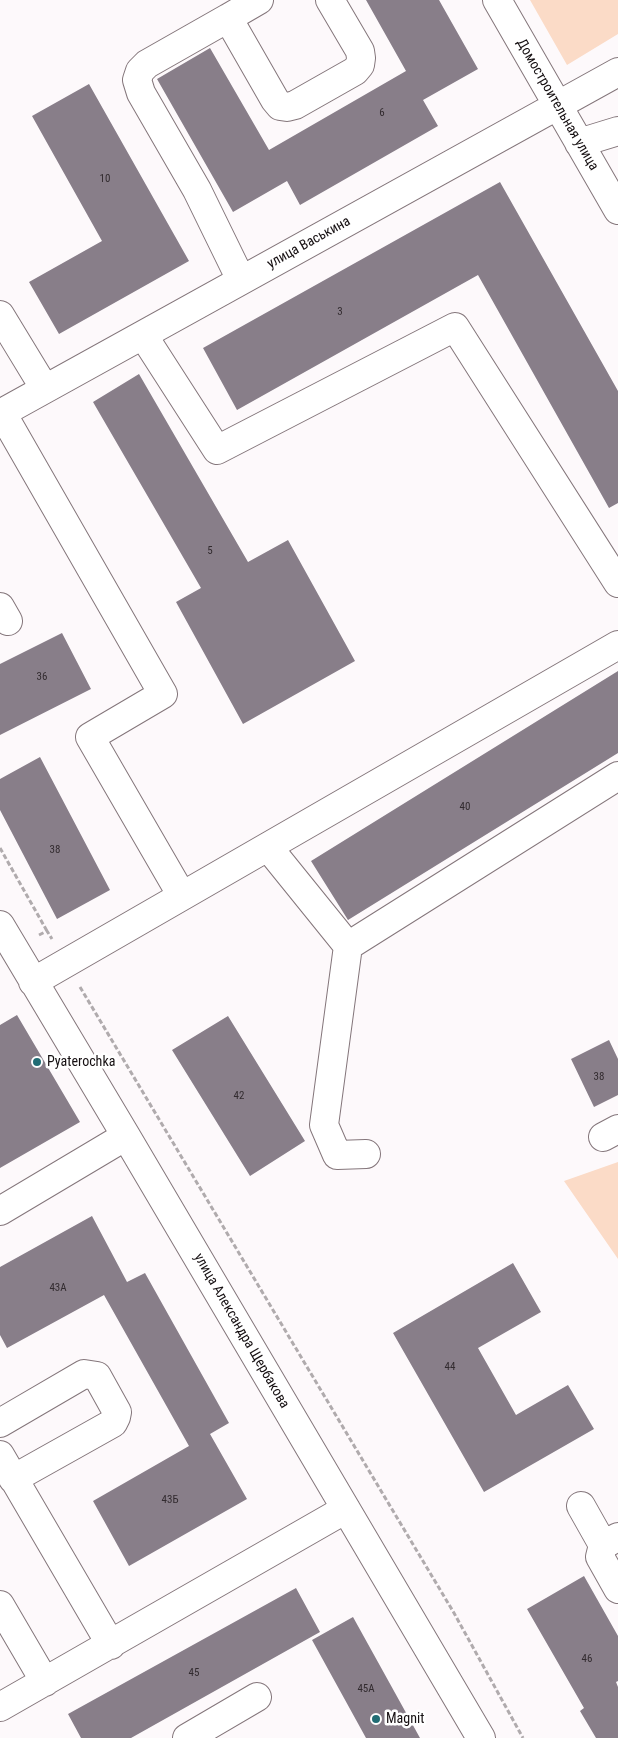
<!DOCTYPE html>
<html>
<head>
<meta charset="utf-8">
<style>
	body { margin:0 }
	canvas { display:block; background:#fdf9fb }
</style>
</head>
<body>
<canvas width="618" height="1738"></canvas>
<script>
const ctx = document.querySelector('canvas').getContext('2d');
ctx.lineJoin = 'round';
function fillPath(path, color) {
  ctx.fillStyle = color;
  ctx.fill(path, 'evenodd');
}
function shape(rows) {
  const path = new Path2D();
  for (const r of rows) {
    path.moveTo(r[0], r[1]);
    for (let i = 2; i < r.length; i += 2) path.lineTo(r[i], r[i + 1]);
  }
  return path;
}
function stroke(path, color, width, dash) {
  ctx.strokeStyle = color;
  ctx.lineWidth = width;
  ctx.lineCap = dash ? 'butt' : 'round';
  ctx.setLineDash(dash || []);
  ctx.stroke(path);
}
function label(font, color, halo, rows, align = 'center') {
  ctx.font = font + ' "Roboto Condensed",sans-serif';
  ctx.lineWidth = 5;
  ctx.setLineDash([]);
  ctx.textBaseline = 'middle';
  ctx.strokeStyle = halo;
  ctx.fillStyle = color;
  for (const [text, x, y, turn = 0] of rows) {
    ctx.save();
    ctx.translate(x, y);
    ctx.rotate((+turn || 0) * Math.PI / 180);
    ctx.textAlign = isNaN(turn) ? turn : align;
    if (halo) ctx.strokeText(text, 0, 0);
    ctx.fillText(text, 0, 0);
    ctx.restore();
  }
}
const green = shape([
	[530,0,618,0,618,34,567,65],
	[618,1162,618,1259,564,1181]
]);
const building = shape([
	[366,0,439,0,478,69,423,100,438,126,300,205,287,181,233,212,157,79,210,48,269,150,406,71],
	[89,84,189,261,59,334,29,282,102,241,32,116],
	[500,182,618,391,618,503,609,508,478,275,237,410,203,348],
	[139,374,248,562,288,540,355,661,243,724,176,602,201,588,93,402],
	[62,633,91,689,0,735,0,664],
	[618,671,618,753,348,920,311,861],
	[40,757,110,890,57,919,0,810,0,779],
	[17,1015,80,1122,0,1168,0,1025],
	[228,1016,305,1141,250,1176,172,1050],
	[609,1040,618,1059,618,1095,594,1107,571,1059],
	[92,1216,127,1282,145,1273,229,1423,210,1434,247,1499,129,1566,93,1501,189,1446,104,1295,7,1348,0,1335,0,1267],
	[513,1263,541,1312,478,1348,516,1415,568,1385,594,1429,484,1492,393,1333],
	[584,1576,618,1636,618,1681,616,1682,618,1687,618,1738,596,1738,580,1711,584,1708,527,1609],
	[296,1588,320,1632,131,1738,81,1738,68,1714],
	[353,1617,420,1738,366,1738,312,1640]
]);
const path = shape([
	[0,848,47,931],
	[39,935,47,931,52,939],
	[80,987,454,1613,523,1738]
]);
const minor = shape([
	[259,0,228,18,275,100,280,106,287,107,295,105,355,71,360,65,361,58,360,51,330,0],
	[497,0,618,210],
	[228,18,147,64,140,71,137,80,141,93,197,190,241,280],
	[579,143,618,131],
	[0,315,45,389],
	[143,335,217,450,455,327,618,583],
	[2,413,163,694,90,737,182,896],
	[0,414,618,72],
	[0,607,8,621],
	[268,847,348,946,618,776],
	[0,925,126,1136,481,1738],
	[348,946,324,1125,337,1155,366,1154],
	[33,982,618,645],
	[603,1137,618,1129],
	[0,1211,126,1136],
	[0,1423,84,1374,97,1376,117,1412,116,1417,113,1423,13,1479],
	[0,1455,111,1645],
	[581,1506,603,1545],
	[618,1537,603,1545,600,1557,618,1589],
	[0,1605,45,1682],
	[0,1707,346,1509],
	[187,1738,257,1697]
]);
const markers = [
	[37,1062,5,"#216c74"],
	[376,1719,5,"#216c74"]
];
const numberNames = [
	["6",382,113],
	["10",105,179],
	["3",340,312],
	["5",210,551],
	["36",42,677],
	["40",465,807],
	["38",55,850],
	["38",599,1077],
	["42",239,1096],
	["43А",58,1288],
	["44",450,1367],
	["43Б",170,1500],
	["46",587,1659],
	["45",194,1673],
	["45А",366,1689]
];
const streetNames = [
	["Домостроительная улица",557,105,60],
	["улица Васькина",309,243,-29],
	["улица Александра Щербакова",241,1331,60]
];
const poiNames = [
	["Pyaterochka",47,1062],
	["Magnit",386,1719]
];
fillPath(green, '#fbdbc7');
fillPath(building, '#887e89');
stroke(minor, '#84767b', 30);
stroke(path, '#b0abad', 3, [5, 2.5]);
stroke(minor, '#fff', 28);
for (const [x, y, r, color] of markers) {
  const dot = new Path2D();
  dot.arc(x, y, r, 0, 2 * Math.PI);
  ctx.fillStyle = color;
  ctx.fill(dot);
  stroke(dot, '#fff', 2);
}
label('11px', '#322b2f', null, numberNames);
label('14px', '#150f11', '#fff', streetNames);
label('14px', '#150f11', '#fff', poiNames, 'left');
</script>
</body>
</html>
